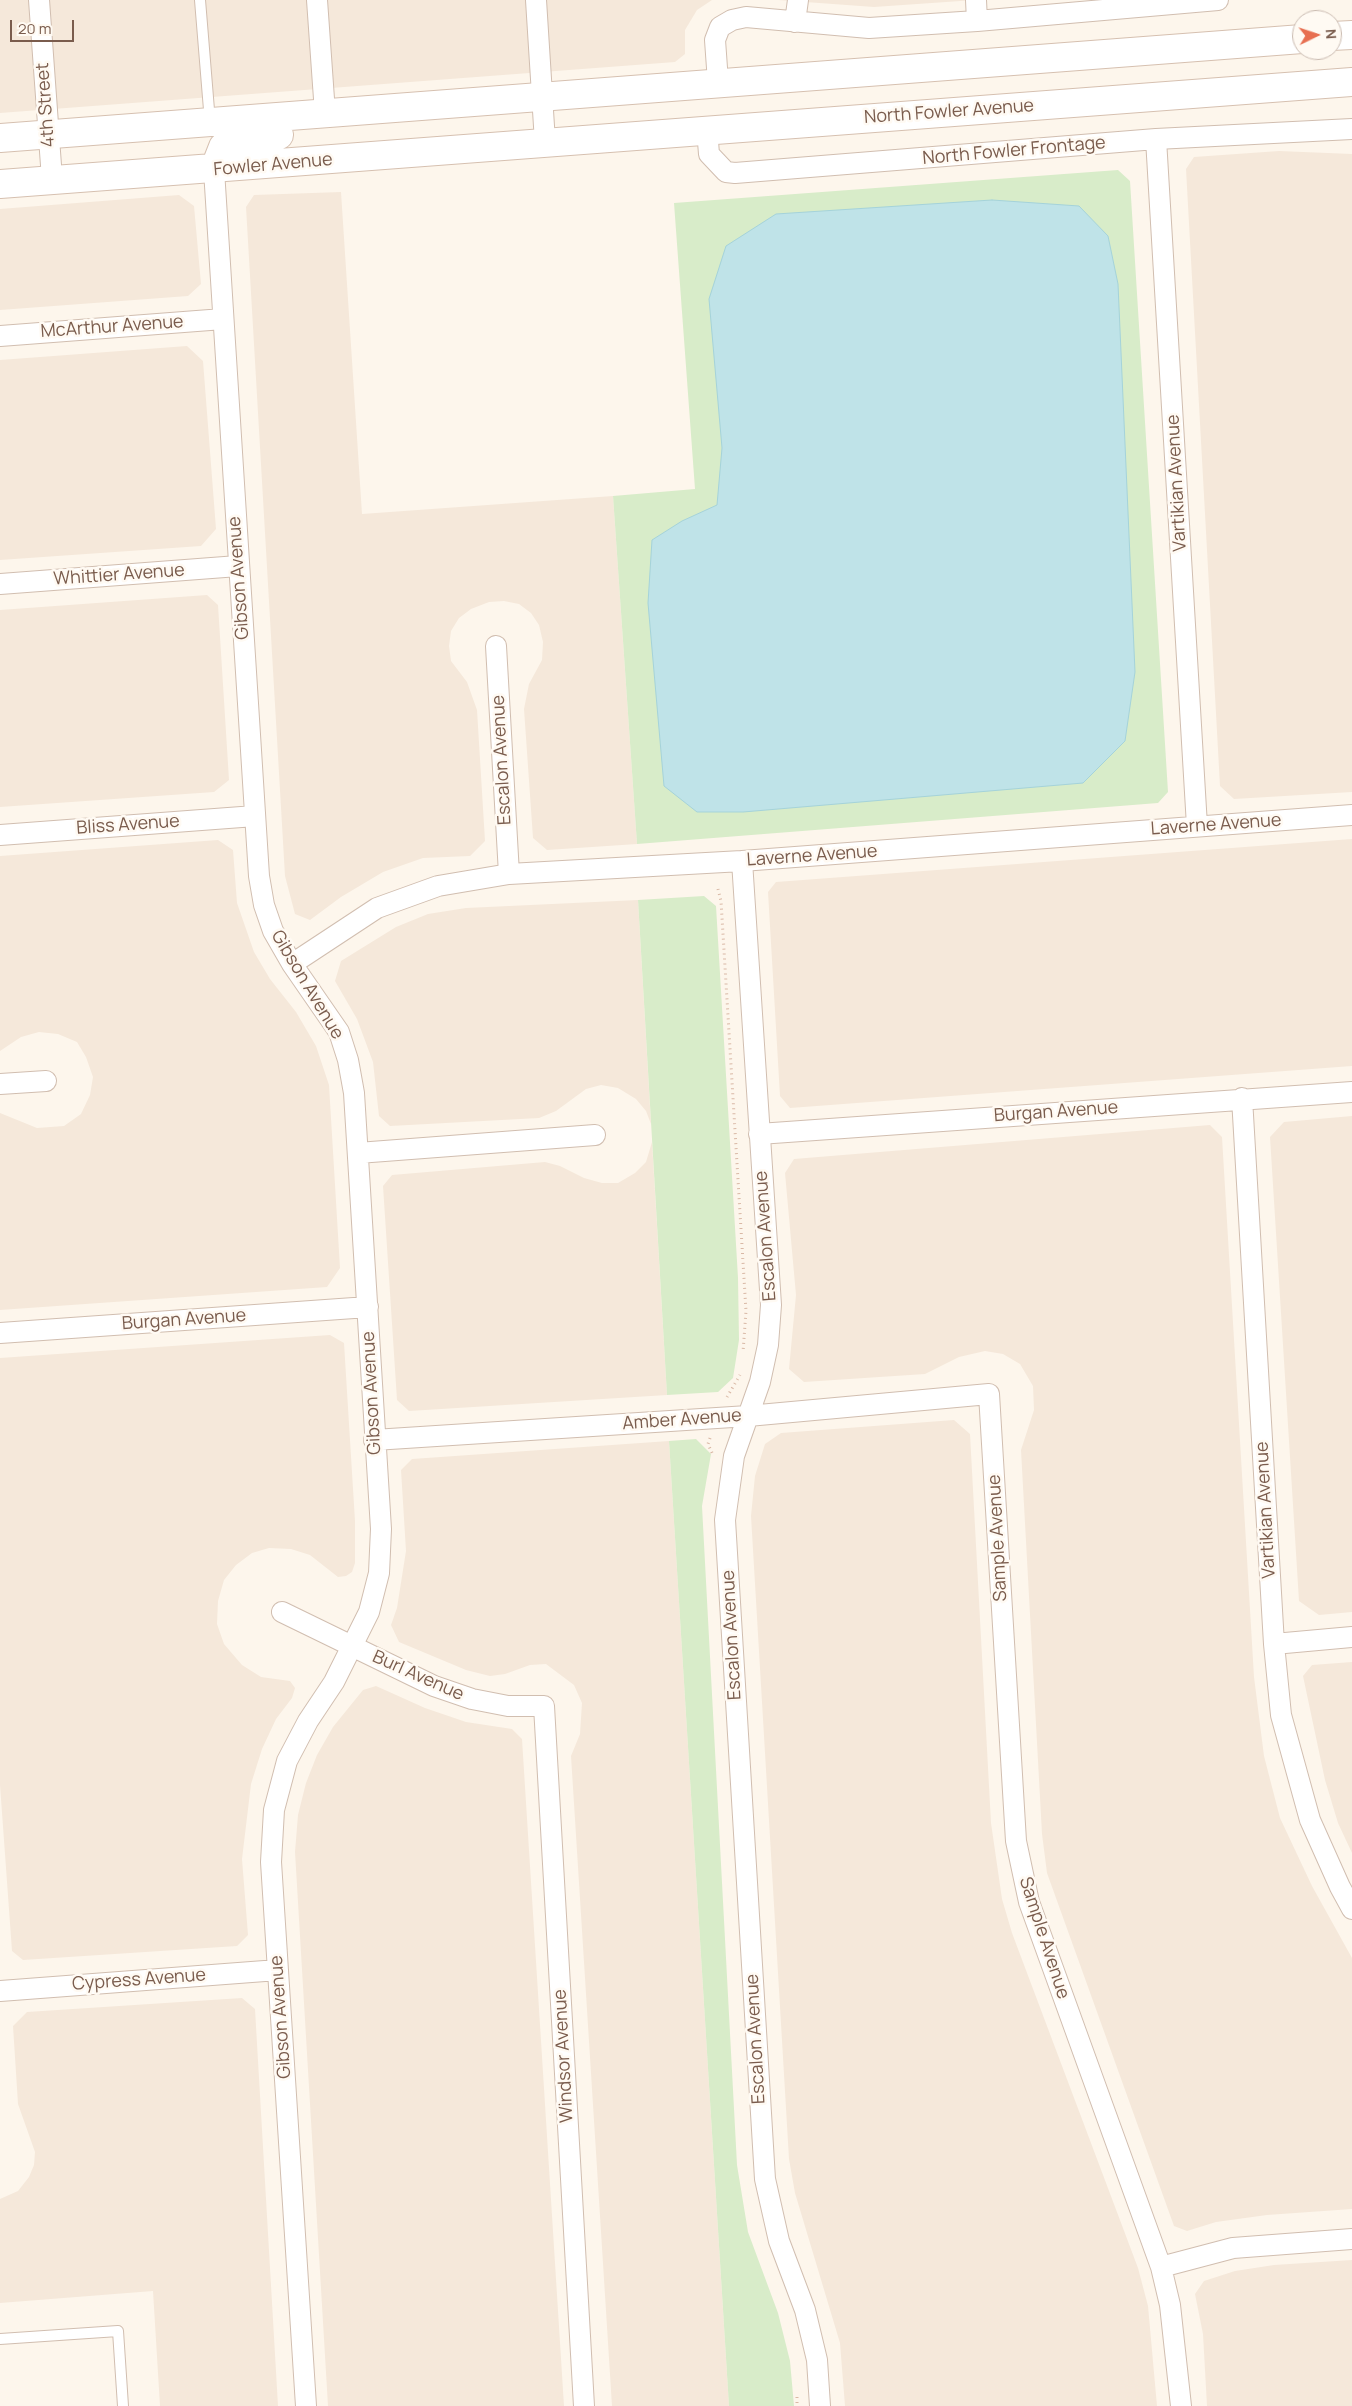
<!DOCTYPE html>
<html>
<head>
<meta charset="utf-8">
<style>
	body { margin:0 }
	#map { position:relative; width:1352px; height:2406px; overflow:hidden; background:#fdf6ec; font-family:Manrope,sans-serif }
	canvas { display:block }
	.north { position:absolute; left:1292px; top:10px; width:50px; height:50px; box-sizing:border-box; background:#fffaf3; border:1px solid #cabbb1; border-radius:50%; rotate:86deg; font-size:14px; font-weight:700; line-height:20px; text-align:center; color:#7a5c4d }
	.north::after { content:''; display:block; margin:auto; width:18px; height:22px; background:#e76f51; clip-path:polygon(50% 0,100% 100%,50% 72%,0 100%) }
	.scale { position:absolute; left:10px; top:20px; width:64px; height:22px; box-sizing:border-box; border:2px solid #7a5c4d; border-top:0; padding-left:6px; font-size:15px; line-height:18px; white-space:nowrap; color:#7a5c4d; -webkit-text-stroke:4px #fffaf3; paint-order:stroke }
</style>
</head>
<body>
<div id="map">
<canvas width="1352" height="2406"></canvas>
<div class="north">N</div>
<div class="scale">20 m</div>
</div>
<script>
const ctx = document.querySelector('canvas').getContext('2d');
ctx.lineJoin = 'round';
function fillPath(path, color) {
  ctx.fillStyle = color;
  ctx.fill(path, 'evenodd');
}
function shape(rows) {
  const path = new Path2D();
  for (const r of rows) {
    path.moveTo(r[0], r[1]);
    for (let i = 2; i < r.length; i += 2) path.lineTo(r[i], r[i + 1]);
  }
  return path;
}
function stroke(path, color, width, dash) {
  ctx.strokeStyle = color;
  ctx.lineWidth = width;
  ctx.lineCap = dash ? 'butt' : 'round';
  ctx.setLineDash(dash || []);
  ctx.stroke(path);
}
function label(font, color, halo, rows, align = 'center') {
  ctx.font = font + ' Manrope,sans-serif';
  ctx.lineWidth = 5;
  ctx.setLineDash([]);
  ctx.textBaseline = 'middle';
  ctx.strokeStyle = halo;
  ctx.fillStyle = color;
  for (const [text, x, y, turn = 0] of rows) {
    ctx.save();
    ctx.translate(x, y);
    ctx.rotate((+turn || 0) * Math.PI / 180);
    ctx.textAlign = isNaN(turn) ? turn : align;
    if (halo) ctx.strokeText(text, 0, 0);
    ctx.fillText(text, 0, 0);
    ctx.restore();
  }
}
const residential = shape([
	[0,0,712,0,697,10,685,30,685,54,675,62,0,113],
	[778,0,975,0,874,7],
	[1279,151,1352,154,1352,792,1234,799,1220,786,1186,169,1194,157],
	[341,192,362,514,613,496,637,844,547,850,533,838,524,709,529,684,542,660,543,642,539,625,531,613,519,604,504,601,489,602,471,609,459,618,451,631,449,646,451,661,467,682,477,710,485,841,470,856,423,858,383,872,341,897,310,920,295,914,285,876,246,207,254,195],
	[179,195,194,206,201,284,188,296,0,310,0,209],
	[187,346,203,361,216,529,201,546,0,560,0,360],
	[207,595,218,605,229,780,214,792,0,807,0,610],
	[1352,839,1352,1066,790,1108,780,1096,768,892,776,882],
	[218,840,233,850,237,903,254,952,270,979,296,1012,316,1046,329,1085,340,1268,327,1287,0,1310,0,1113,37,1128,64,1126,81,1114,90,1095,93,1077,86,1057,77,1042,58,1034,39,1032,21,1037,0,1051,0,856],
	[638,900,651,1124,646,1111,636,1099,618,1088,601,1085,586,1089,556,1111,539,1118,390,1126,379,1116,373,1062,357,1019,335,981,341,961,396,927,428,914,466,908],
	[1352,1116,1352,1612,1319,1615,1299,1601,1270,1137,1284,1122],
	[1210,1125,1222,1137,1254,1677,1264,1756,1280,1818,1312,1886,1352,1958,1352,2209,1267,2215,1216,2222,1187,2231,1174,2226,1047,1873,1042,1834,1021,1450,1034,1410,1033,1386,1020,1364,1003,1354,985,1351,959,1357,925,1374,804,1382,789,1369,796,1295,785,1173,794,1159],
	[652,1142,667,1395,409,1411,397,1400,383,1186,392,1175,545,1162,560,1166,584,1178,602,1183,618,1183,635,1173,646,1162],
	[330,1335,344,1343,355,1521,355,1563,352,1572,346,1576,338,1577,310,1555,291,1549,269,1548,252,1553,236,1565,224,1580,218,1601,217,1624,224,1644,242,1665,261,1677,290,1681,295,1688,292,1698,276,1719,262,1749,251,1784,242,1859,248,1935,237,1946,23,1960,12,1951,0,1785,0,1358],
	[954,1420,970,1434,991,1823,1002,1899,1012,1933,1138,2268,1148,2306,1157,2406,845,2406,840,2343,795,2193,789,2159,751,1516,755,1476,765,1444,781,1433],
	[669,1441,729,2406,612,2406,571,1756,580,1734,582,1703,574,1685,546,1664,530,1665,505,1674,490,1676,466,1670,399,1642,391,1625,397,1608,406,1551,401,1470,412,1459],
	[1352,1662,1352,1853,1338,1823,1325,1780,1303,1676,1312,1665],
	[376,1686,425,1708,466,1722,512,1729,522,1739,564,2406,328,2406,295,1852,298,1815,306,1783,317,1755,333,1727,363,1690],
	[242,1998,255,2009,278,2406,160,2406,153,2291,0,2303,0,2199,18,2191,29,2177,34,2165,35,2152,18,2104,13,2026,27,2012],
	[1352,2260,1352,2406,1207,2406,1203,2334,1195,2294,1204,2281,1235,2271,1274,2265]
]);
const green = shape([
	[1118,170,1130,181,1168,792,1158,803,637,844,613,496,695,489,674,203],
	[704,896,716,906,738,1278,739,1340,733,1378,718,1392,667,1395,638,900],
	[696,1439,711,1454,702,1506,737,2165,748,2232,778,2313,790,2361,794,2406,729,2406,669,1441]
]);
const water = shape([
	[992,200,1079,206,1108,236,1118,284,1135,672,1125,741,1083,783,743,812,697,812,664,786,648,603,652,540,682,521,717,505,722,448,709,299,726,246,776,214,992,200]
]);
const path = shape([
	[718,889,721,901,746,1311,743,1352],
	[727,1397,740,1375],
	[710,1438,708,1444,713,1455],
	[797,2397,797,2406]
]);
const lane = shape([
	[200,0,210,122],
	[0,2339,118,2331,123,2406]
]);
const street = shape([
	[39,0,52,179],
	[317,0,325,113],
	[536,0,545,142],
	[976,0,977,21],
	[795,22,798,0],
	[718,82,715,40,720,27,732,20,746,17,869,28,977,21,1218,0],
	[707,129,709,154,726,172,735,173,1156,139,1352,129],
	[1156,139,1197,826],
	[214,170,259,876,264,905,273,931,292,964,339,1032,348,1060,354,1093,381,1529,379,1573,369,1612,334,1682,308,1721,287,1761,274,1810,271,1862,306,2406],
	[0,336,223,319],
	[0,584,238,566],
	[496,646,509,874],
	[0,835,255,816],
	[742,861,771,1305,768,1345,760,1382,734,1456,725,1520,765,2179,779,2241,805,2310,817,2360,820,2406],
	[292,964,377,908,438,886,509,874,742,861,1352,815],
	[0,1084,46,1081],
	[1242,1098,1274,1644,1281,1715,1310,1820,1340,1887,1352,1909],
	[759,1134,1352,1092],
	[358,1153,595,1135],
	[0,1333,368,1307],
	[374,1440,748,1416,989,1394,1016,1841,1029,1902,1161,2267,1170,2305,1181,2406],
	[282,1612,434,1686,472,1699,508,1706,544,1706,584,2406],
	[1274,1644,1352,1637],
	[0,1991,278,1970],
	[1161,2267,1233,2248,1352,2239]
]);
const secondary = shape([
	[1332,36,1352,35],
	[0,138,1302,39],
	[214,170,223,147,237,140,279,135],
	[0,184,1352,82]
]);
const streetNames = [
	["4th Street",46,105,-94],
	["North Fowler Avenue",949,112,-4],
	["North Fowler Frontage",1014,151,-5],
	["Fowler Avenue",273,165,-5],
	["McArthur Avenue",112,327,-4],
	["Vartikian Avenue",1177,483,-93],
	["Whittier Avenue",119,575,-4],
	["Gibson Avenue",239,578,-94],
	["Escalon Avenue",502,760,-93],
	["Bliss Avenue",128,825,-4],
	["Laverne Avenue",1216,825,-4],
	["Laverne Avenue",812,856,-4],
	["Gibson Avenue",307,985,59],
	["Burgan Avenue",1056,1112,-4],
	["Escalon Avenue",766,1236,-94],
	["Burgan Avenue",184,1320,-4],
	["Gibson Avenue",372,1393,-93],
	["Amber Avenue",682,1420,-4],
	["Vartikian Avenue",1266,1510,-93],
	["Sample Avenue",998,1538,-93],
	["Escalon Avenue",732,1635,-93],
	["Burl Avenue",418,1676,24],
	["Sample Avenue",1044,1938,72],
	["Cypress Avenue",139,1980,-4],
	["Gibson Avenue",281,2017,-94],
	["Escalon Avenue",756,2039,-93],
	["Windsor Avenue",564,2056,-93]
];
fillPath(residential, '#f5e8da');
fillPath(green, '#d8ecc9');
fillPath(water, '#bfe3e8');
stroke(water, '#a5d3da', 1);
stroke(lane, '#d1beb0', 12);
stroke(street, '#d1beb0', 22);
stroke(secondary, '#d6c0b0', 30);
stroke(path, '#d9b8a5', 3, [1, 4]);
stroke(lane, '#fff', 10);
stroke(street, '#fff', 20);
stroke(secondary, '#fff', 28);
label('18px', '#7a5c4d', '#fffaf3', streetNames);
</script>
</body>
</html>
